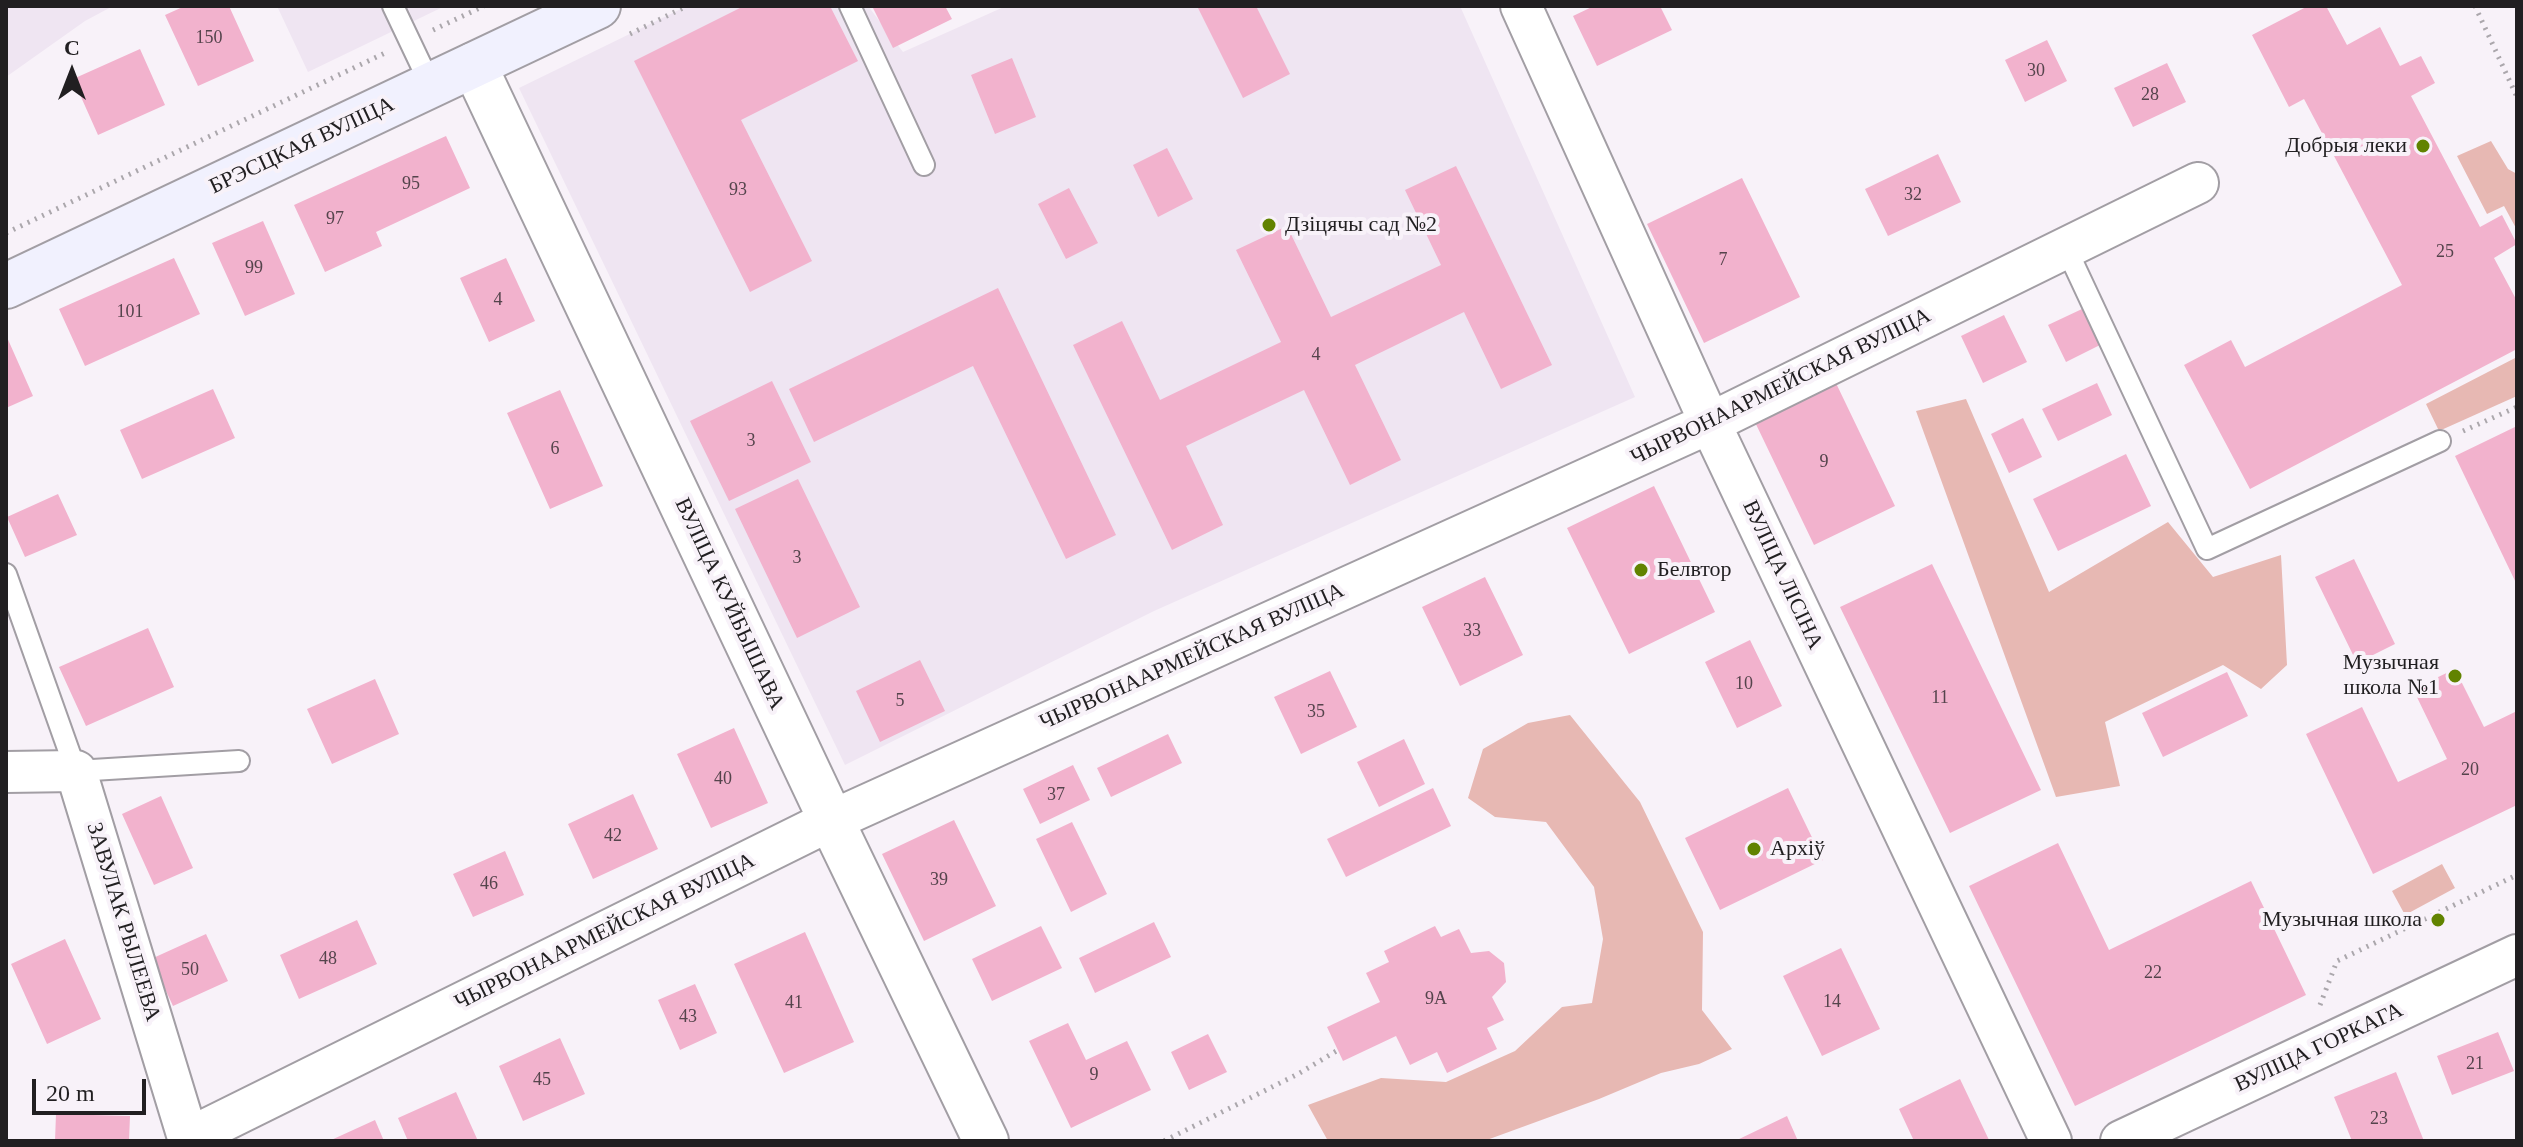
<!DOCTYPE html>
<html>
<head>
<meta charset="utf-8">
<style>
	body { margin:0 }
	#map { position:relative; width:2523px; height:1147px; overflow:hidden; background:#f8f2f9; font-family:"Times New Roman",serif }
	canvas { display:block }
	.frame { position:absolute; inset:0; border:8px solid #211f21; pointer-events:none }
	.north { position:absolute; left:32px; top:32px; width:80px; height:80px; -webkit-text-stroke:6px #f8f2f9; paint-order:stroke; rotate:0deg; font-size:22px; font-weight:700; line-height:32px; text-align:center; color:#211f21 }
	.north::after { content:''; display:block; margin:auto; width:28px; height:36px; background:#211f21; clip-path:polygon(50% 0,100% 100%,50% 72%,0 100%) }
	.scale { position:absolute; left:32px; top:1079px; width:114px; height:36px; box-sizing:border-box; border:4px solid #211f21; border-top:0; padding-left:10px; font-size:24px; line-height:28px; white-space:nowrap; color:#211f21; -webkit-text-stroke:6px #f8f2f9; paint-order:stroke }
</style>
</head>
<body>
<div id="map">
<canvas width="2523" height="1147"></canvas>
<div class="frame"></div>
<div class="north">С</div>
<div class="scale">20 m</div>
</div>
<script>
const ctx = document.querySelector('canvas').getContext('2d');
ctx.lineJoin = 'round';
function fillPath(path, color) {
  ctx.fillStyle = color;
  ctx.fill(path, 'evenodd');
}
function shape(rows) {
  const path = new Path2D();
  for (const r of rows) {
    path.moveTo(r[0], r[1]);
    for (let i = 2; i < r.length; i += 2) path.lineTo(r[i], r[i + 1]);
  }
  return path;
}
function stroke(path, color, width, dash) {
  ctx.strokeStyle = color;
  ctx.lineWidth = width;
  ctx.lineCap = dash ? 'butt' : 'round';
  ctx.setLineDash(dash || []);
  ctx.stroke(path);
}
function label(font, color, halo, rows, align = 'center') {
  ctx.font = font + ' "Times New Roman",serif';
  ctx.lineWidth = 8;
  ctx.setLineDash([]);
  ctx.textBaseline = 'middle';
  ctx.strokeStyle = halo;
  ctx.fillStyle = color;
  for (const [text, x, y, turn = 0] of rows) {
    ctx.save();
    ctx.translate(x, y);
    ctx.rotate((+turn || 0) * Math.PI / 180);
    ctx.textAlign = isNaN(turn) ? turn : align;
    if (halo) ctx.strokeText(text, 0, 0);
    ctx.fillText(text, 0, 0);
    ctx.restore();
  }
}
const built = shape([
	[6,6,113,6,85,21,6,77],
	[277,6,445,6,308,72],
	[687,6,868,6,903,52,1006,6,1460,6,1635,397,1154,611,845,765,519,88]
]);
const green = shape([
	[2491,141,2508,169,2517,174,2517,230,2504,206,2487,214,2457,156],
	[2517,357,2517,396,2439,431,2426,404],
	[1966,399,2049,592,2168,522,2213,577,2281,555,2287,665,2261,689,2223,665,2105,722,2120,786,2056,797,1916,411],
	[1570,715,1640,802,1703,932,1702,1010,1732,1049,1699,1064,1661,1073,1599,1099,1484,1141,1328,1141,1308,1105,1381,1078,1446,1082,1515,1051,1562,1007,1592,1003,1603,939,1594,887,1546,822,1495,817,1468,798,1483,749,1528,723],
	[2442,864,2455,888,2405,915,2392,891]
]);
const building = shape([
	[185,6,229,6,254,61,198,86,165,15],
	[744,6,830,6,858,61,741,120,812,261,750,292,634,61],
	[872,6,945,6,952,19,893,48],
	[1197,6,1256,6,1290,74,1243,98],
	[1594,6,1660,6,1672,30,1597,66,1573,16],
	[2308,6,2326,6,2347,45,2380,27,2400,66,2421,56,2435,83,2411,96,2480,227,2502,215,2517,244,2494,258,2517,301,2517,349,2250,489,2184,365,2231,340,2245,367,2402,285,2304,99,2289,107,2252,35],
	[2047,40,2067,81,2025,102,2005,60],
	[140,49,165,105,98,135,73,79],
	[1012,58,1036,117,995,134,971,75],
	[2167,63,2186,102,2133,127,2114,88],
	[446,136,470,188,376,232,382,246,325,272,294,205],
	[1167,148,1193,199,1158,217,1133,165],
	[1938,154,1961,202,1888,236,1865,189],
	[1456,166,1552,365,1501,389,1464,312,1355,365,1401,460,1350,485,1304,390,1186,446,1223,525,1172,550,1073,345,1122,321,1160,400,1281,342,1236,250,1287,226,1331,317,1441,265,1405,190],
	[1742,178,1800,297,1704,343,1647,224],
	[1069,188,1098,243,1066,259,1038,204],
	[263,221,295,294,245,316,212,243],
	[174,258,200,314,85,366,59,309],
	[506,258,535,321,489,342,460,278],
	[998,288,1116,535,1066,559,973,366,814,442,789,389],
	[2082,309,2100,345,2066,362,2048,325],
	[2004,315,2027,362,1983,383,1961,336],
	[6,335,33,396,6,408],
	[1834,379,1895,506,1814,545,1753,418],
	[772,381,811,462,729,501,690,421],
	[2097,383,2112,415,2058,441,2042,409],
	[213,389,235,438,142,479,120,430],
	[560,390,603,486,550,509,507,413],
	[2023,418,2042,457,2009,473,1991,434],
	[2517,426,2517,585,2455,456],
	[2126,454,2151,506,2058,551,2033,499],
	[798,479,860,607,797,638,735,509],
	[1654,486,1715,612,1629,654,1567,528],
	[58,494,77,535,25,557,7,517],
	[2354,559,2395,644,2357,663,2315,577],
	[1932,564,2041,790,1950,833,1840,607],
	[1485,577,1523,655,1460,686,1422,607],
	[148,628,174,687,86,726,59,667],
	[1750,640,1782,706,1737,728,1705,662],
	[920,660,945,711,880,742,856,691],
	[2455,669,2484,727,2517,711,2517,805,2373,874,2306,734,2362,707,2398,782,2447,759,2413,689],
	[1330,671,1357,727,1301,754,1274,697],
	[2227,672,2248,716,2163,757,2142,713],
	[375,679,399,734,332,764,307,709],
	[734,728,768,803,711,828,677,754],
	[1168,734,1182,763,1111,797,1097,768],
	[1404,739,1425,784,1379,807,1357,762],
	[1073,765,1090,800,1040,824,1023,789],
	[1433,788,1451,826,1346,877,1327,839],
	[1788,788,1823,860,1720,910,1685,838],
	[633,794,658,849,593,879,568,824],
	[161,796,193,868,154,885,122,814],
	[954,820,996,906,924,941,882,854],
	[1072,822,1107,894,1071,912,1036,839],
	[2058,843,2109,950,2251,881,2306,995,2075,1106,1969,886],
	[505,851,524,895,473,917,453,874],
	[357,920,377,964,299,999,280,955],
	[1154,922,1171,957,1095,993,1079,958],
	[1041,926,1062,968,992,1001,972,959],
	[1435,926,1441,937,1459,929,1471,953,1489,951,1504,963,1506,982,1492,997,1504,1020,1487,1028,1497,1049,1447,1073,1437,1052,1410,1065,1396,1036,1343,1061,1327,1027,1380,1002,1366,973,1389,962,1384,951],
	[805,932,854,1042,784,1073,734,964],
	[206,934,228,981,173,1006,151,959],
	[65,939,101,1019,47,1044,11,964],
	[1841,948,1880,1029,1822,1056,1783,976],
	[695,984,717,1033,680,1050,658,1000],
	[1068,1023,1086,1060,1127,1041,1151,1090,1071,1128,1029,1041],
	[2498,1032,2514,1071,2452,1095,2437,1056],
	[1208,1034,1227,1072,1189,1090,1171,1052],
	[560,1038,585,1094,523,1121,499,1066],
	[2396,1072,2424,1141,2352,1141,2334,1097],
	[1960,1079,1989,1140,1914,1141,1899,1109],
	[456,1092,478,1141,408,1141,398,1118],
	[56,1114,130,1116,129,1141,55,1141],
	[1787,1116,1798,1141,1735,1141],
	[375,1120,384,1141,329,1141]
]);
const path = shape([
	[2475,6,2517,97],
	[433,30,484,6],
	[630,34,687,6],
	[6,233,385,53],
	[2463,431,2517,407],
	[2320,1005,2337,961,2517,875],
	[1164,1141,1298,1074,1338,1050]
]);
const service = shape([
	[393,6,431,86],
	[850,6,924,165],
	[2066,248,2207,549,2440,441],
	[6,574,76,771,239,761]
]);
const minor = shape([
	[1521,6,1710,423,2051,1141],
	[6,772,76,771,189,1141],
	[189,1138,811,830,1710,423,2198,183],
	[2121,1141,2517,955]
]);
const tertiary = shape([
	[474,65,831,820,986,1141]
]);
const secondary = shape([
	[6,286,598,6]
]);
const markers = [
	[2423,146,8,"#618300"],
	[1269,225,8,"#618300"],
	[1641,570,8,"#618300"],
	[2455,676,8,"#618300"],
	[1754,849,8,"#618300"],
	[2438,920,8,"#618300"]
];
const numberNames = [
	["150",209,38],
	["30",2036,71],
	["28",2150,95],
	["95",411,184],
	["93",738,190],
	["32",1913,195],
	["97",335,219],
	["25",2445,252],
	["7",1723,260],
	["99",254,268],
	["4",498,300],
	["101",130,312],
	["4",1316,355],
	["3",751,441],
	["6",555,449],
	["9",1824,462],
	["3",797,558],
	["33",1472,631],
	["10",1744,684],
	["11",1940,698],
	["5",900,701],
	["35",1316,712],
	["20",2470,770],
	["40",723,779],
	["37",1056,795],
	["42",613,836],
	["39",939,880],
	["46",489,884],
	["48",328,959],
	["50",190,970],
	["22",2153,973],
	["9А",1436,999],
	["14",1832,1002],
	["41",794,1003],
	["43",688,1017],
	["21",2475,1064],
	["9",1094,1075],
	["45",542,1080],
	["23",2379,1119]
];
const streetNames = [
	["БРЭСЦКАЯ ВУЛІЦА",302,146,-25],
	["ЧЫРВОНААРМЕЙСКАЯ ВУЛІЦА",1781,387,-26],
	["ВУЛІЦА ЛІСІНА",1782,575,65],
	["ВУЛІЦА КУЙБЫШАВА",729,604,65],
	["ЧЫРВОНААРМЕЙСКАЯ ВУЛІЦА",1192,657,-24],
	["ЗАВУЛАК РЫЛЕЕВА",123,922,73],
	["ЧЫРВОНААРМЕЙСКАЯ ВУЛІЦА",605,932,-26],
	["ВУЛІЦА ГОРКАГА",2319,1048,-25]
];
const poiNames = [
	["Добрыя леки",2407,146],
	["Дзіцячы сад №2",1285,225,"left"],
	["Белвтор",1657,570,"left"],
	["Музычная",2439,663],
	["школа №1",2439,688],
	["Архіў",1770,849,"left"],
	["Музычная школа",2422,920]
];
fillPath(built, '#efe5f2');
fillPath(green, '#e7b8b3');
fillPath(building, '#f2b2cd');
stroke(service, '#a29ea4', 24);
stroke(minor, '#a29ea4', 44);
stroke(tertiary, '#a29ea4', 48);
stroke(secondary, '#a29ea4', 48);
stroke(path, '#aba7ac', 5, [2, 6]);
stroke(service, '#fff', 20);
stroke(minor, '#fff', 40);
stroke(tertiary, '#fff', 44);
stroke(secondary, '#f1f1fe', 44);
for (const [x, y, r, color] of markers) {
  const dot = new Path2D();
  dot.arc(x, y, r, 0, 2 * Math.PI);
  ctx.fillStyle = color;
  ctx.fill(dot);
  stroke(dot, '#f8f2f9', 3);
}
label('18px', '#55444c', null, numberNames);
label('22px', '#211f21', '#f8f2f9', streetNames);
label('22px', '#211f21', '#f8f2f9', poiNames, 'right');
</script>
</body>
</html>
